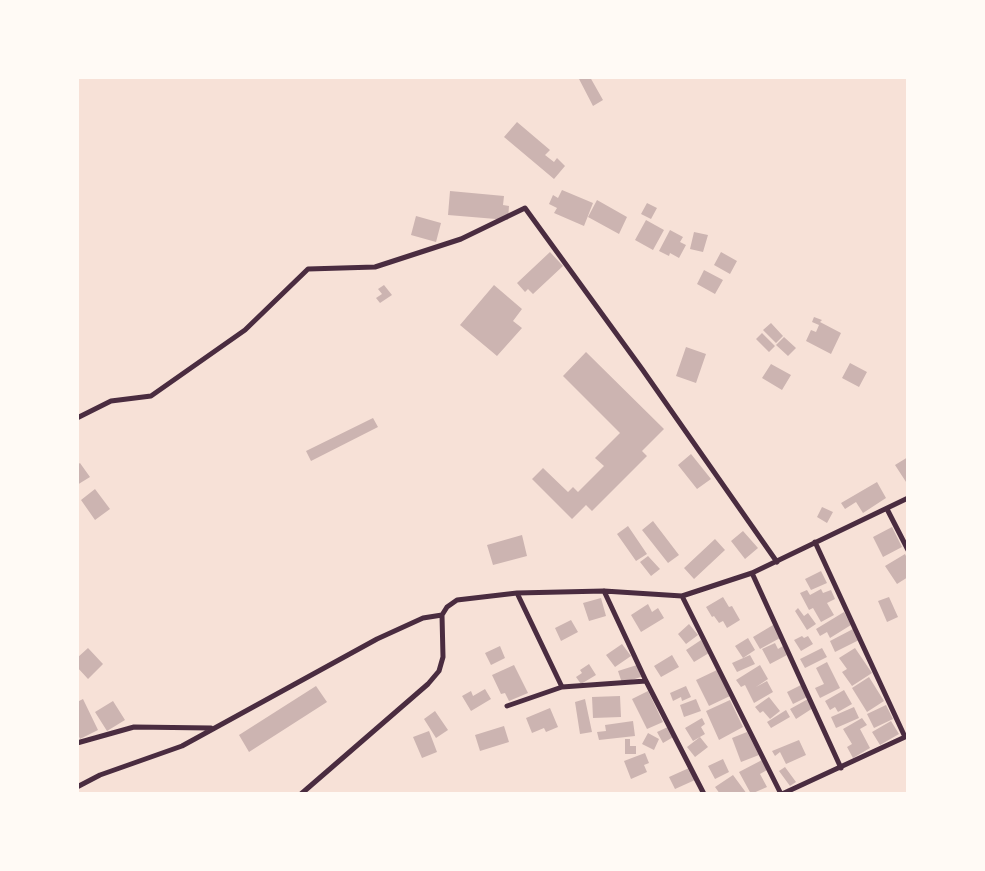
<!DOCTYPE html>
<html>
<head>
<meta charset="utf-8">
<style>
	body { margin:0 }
	#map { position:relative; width:985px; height:871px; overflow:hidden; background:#f7e1d7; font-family:Inter,sans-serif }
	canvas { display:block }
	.frame { position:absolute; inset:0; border:79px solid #fffaf5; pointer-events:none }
</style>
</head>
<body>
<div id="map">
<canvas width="985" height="871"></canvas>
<div class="frame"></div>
</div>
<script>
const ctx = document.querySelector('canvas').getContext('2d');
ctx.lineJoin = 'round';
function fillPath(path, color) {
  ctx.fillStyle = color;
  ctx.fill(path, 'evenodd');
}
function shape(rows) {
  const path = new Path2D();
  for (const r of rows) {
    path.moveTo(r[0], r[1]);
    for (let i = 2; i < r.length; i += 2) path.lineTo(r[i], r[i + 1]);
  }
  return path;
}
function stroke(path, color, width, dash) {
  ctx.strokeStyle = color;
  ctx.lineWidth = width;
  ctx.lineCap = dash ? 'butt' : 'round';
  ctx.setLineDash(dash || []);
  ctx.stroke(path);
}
const building = shape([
	[578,77,590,77,603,100,593,106],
	[517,122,550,150,545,155,554,162,557,158,565,166,554,179,504,137],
	[562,190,593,203,584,226,554,213,557,208,549,204,553,195,558,198],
	[450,191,504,196,503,205,509,206,508,220,448,215],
	[597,200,627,217,619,234,588,217],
	[647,203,657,208,651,219,641,214],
	[416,216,441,223,436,242,411,235],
	[646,220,664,230,653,250,635,240],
	[670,230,683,237,680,242,686,245,679,258,670,253,669,256,659,251],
	[694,232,708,235,703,252,690,249],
	[550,252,563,266,533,294,528,289,525,292,517,283],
	[721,252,737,261,730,274,714,265],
	[704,270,723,280,715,294,697,284],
	[384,285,392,295,380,303,376,298,382,294,378,289],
	[494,285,522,309,513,321,522,328,497,356,460,325],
	[814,317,822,320,820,322,841,333,831,354,806,341,811,330,816,332,819,325,812,322],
	[771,323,783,336,776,343,763,330],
	[762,333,775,346,769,352,756,339],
	[784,337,796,348,788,356,776,345],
	[686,347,706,354,696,383,676,376],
	[586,352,664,429,642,451,647,456,592,511,586,505,572,519,532,479,543,468,568,492,573,487,578,492,604,466,595,458,620,433,563,376],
	[850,363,867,372,859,387,842,378],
	[771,364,791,375,782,390,762,378],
	[373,418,378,427,311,461,306,451],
	[691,454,711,479,697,489,678,465],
	[908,457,908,485,895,465],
	[80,463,90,477,77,485,77,465],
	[877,482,886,498,863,513,856,502,845,509,841,503],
	[95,489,110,509,95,520,81,500],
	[822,507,833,512,827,523,817,517],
	[653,521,679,555,668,563,642,530],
	[628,526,647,554,636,561,617,534],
	[892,527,902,547,883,557,873,537],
	[743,531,758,548,745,559,731,541],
	[522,535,527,556,493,565,487,545],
	[715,539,725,550,694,579,684,568],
	[905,554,908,560,908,577,897,584,885,566],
	[648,556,660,569,651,576,640,562],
	[821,571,827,583,811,590,805,579],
	[821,589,823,593,831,590,835,599,827,603,834,615,821,622,813,608,809,610,800,593,807,590,810,595],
	[723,597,729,607,732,606,740,620,727,628,723,621,719,623,714,616,712,617,706,607],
	[889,597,898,617,887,622,878,601],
	[601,598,606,616,589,621,583,603],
	[648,604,652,612,658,608,664,618,641,632,631,615],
	[798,608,804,616,808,613,816,624,807,630,795,611],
	[844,612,851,625,830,638,827,632,820,636,816,629],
	[571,620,578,632,561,641,555,628],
	[689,624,698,635,686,644,678,634],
	[773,625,780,638,760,649,753,637],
	[853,629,859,640,835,652,830,641],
	[802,636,804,638,808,636,813,644,801,651,794,640],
	[748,638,755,650,743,658,735,646],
	[701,640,709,653,694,662,686,650],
	[775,643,778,649,783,646,787,655,770,664,762,649],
	[622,644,631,656,615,667,606,655],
	[500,646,505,658,491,665,485,653],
	[88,648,103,664,88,679,77,667,77,658],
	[822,648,827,657,805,668,800,659],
	[855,648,872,673,852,686,842,672,847,669,839,658],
	[672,655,679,667,661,677,654,666],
	[750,655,755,664,737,672,732,663],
	[827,662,840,688,820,698,815,688,824,684,816,668],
	[589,664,596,675,581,684,576,677,582,673,580,670],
	[514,665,528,693,509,701,505,693,501,694,492,675],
	[637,665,641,677,622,683,618,671],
	[760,665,768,679,756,687,767,681,773,692,754,703,745,685,741,687,736,680],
	[717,670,730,696,709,706,696,680],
	[869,677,884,701,867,712,852,688],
	[801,685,807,697,793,704,787,692],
	[316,686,327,702,249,752,239,735],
	[686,686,691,697,682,701,681,697,673,701,670,693],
	[485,689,491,699,471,711,462,696,471,691,473,696],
	[844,690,852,704,838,712,835,707,830,710,825,701],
	[648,691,663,722,647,729,632,699],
	[620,696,621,717,593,718,592,697],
	[769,697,780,711,770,719,763,711,760,713,755,707],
	[83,699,98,730,80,739,77,732,77,702],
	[585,699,592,732,580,734,575,702],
	[696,699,701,711,684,717,680,705],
	[808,699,813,708,796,719,790,709],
	[730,700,743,727,719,740,706,711],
	[113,701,125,720,107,731,95,712],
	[886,705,893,719,874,728,867,714],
	[854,707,859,718,836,728,831,717],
	[550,708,558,727,546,732,544,728,532,733,526,718],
	[786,710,790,717,771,728,767,722],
	[435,711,448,730,436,738,424,719],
	[702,718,705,724,701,727,705,734,693,741,685,728],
	[862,718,867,725,860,729,870,748,853,758,847,747,852,744,843,729],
	[633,721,635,736,599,740,597,732,606,731,605,725],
	[891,721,899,734,880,745,872,732],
	[504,726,509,742,480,751,475,735],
	[670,726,675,736,663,743,657,732],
	[429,731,437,752,422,758,413,737],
	[747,732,759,755,741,762,732,738],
	[648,733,659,739,654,750,642,744],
	[700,737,708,747,695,757,687,747],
	[625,739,630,739,630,746,636,746,636,754,625,754],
	[799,740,806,755,786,764,780,752,775,756,772,751],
	[645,753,649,763,644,765,647,772,631,779,624,761],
	[723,759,729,772,715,779,708,766],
	[762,760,767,770,760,774,767,787,751,794,739,772],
	[785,767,796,782,790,786,779,771],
	[689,768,695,780,675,789,669,777],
	[733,775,747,794,720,794,715,787]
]);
const minor = shape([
	[77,418,111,401,151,396,245,330,308,269,375,267,461,239,525,208,642,369,777,562],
	[887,509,908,550],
	[752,573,841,768],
	[604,591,646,681,704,794],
	[517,593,562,687],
	[682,596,781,794],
	[507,706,562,687,646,681],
	[77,743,134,727,211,728],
	[77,787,100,775,182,746,377,639,423,618,442,615],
	[301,794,428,684,439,671,443,657,442,615,447,607,457,600,517,593,604,591,682,596,752,573,908,498],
	[782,794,905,737,815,542]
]);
fillPath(building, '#ccb4b1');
stroke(minor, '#4a2c40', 5);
</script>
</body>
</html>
